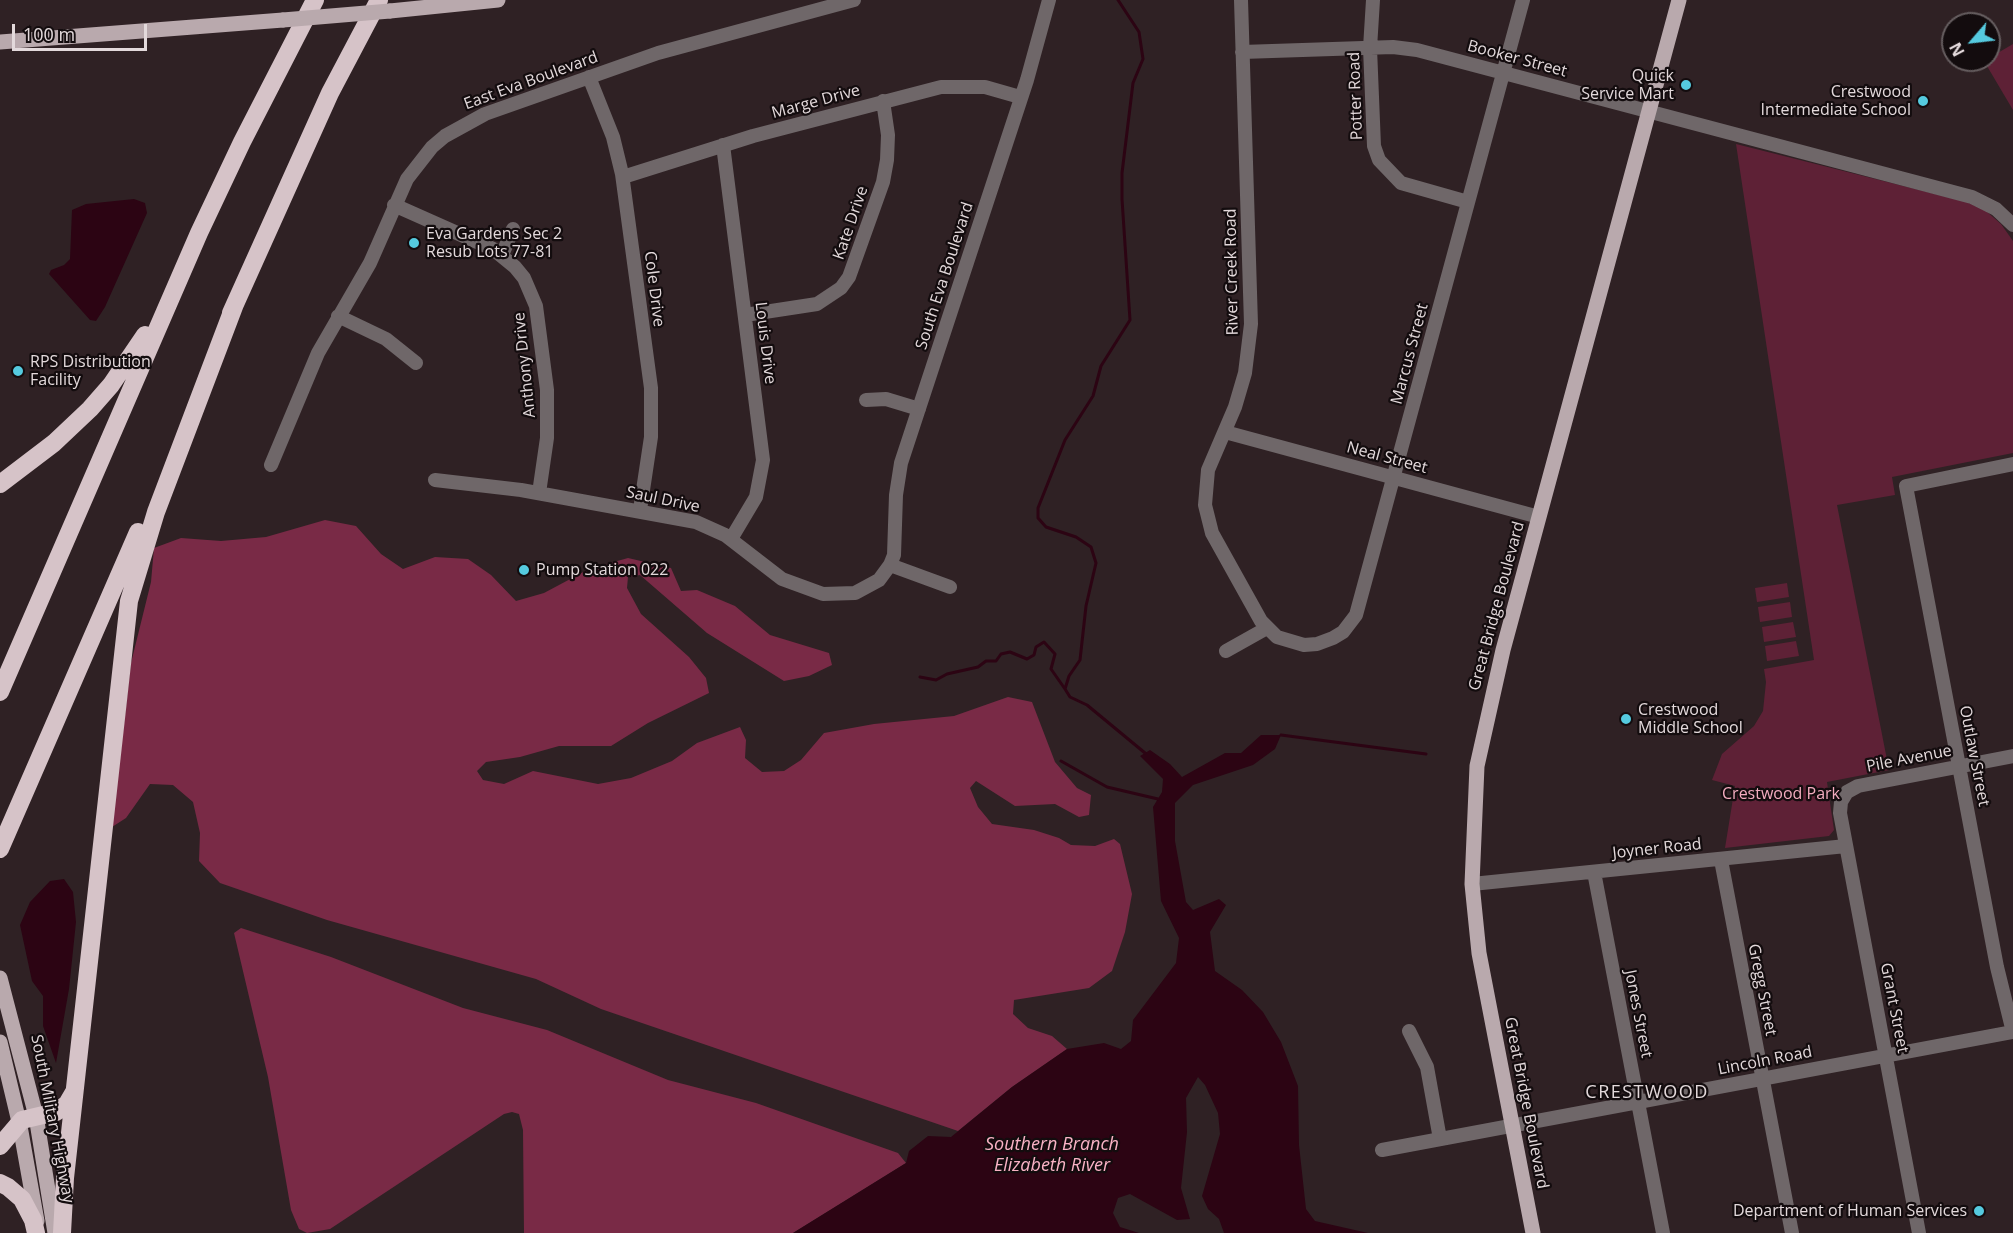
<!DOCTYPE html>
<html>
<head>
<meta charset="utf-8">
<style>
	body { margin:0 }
	#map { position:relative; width:2013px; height:1233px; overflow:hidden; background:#2f2124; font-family:"Open Sans",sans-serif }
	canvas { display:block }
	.north { position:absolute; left:1941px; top:12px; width:60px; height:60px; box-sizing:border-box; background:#130c0e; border:2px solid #665e60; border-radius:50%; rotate:242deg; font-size:16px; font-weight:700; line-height:24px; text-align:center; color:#e3d9db }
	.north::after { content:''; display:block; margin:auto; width:21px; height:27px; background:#55cadf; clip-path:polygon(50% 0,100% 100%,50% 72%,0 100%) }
	.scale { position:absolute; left:12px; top:24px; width:135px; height:27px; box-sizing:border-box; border:3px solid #e3d9db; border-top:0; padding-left:8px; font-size:18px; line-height:21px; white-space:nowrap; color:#e3d9db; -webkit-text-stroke:4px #130c0e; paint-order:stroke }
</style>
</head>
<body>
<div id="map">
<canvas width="2013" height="1233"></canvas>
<div class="north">N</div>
<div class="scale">100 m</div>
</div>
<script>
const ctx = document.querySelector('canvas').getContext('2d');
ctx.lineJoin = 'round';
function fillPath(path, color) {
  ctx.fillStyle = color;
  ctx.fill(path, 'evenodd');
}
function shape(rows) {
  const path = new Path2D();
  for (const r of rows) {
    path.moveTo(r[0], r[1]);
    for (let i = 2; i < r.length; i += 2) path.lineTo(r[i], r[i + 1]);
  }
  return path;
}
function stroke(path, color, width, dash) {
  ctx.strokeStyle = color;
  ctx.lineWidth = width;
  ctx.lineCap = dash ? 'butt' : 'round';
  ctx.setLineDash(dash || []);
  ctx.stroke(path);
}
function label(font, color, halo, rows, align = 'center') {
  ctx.font = font + ' "Open Sans",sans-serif';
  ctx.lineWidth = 4.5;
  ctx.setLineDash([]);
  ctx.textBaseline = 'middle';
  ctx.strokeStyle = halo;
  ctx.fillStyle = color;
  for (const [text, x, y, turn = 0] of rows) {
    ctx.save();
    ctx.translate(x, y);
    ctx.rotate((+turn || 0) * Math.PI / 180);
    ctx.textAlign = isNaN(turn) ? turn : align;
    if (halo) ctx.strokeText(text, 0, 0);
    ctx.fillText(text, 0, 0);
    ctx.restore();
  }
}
const green = shape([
	[2013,44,2013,110,1984,61],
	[1736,144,1967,202,1986,211,2001,224,2013,241,2013,453,1892,477,1895,495,1837,505,1889,770,1827,782,1834,830,1829,836,1725,848,1735,786,1712,780,1722,754,1754,726,1763,711,1766,682,1764,669,1814,660],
	[1787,583,1789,597,1757,602,1755,588],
	[1790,602,1792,617,1760,622,1758,607],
	[1793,622,1796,637,1764,642,1762,627],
	[1796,641,1799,656,1767,661,1765,646]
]);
const forest = shape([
	[325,520,356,526,381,554,403,569,435,557,468,559,491,575,516,601,544,593,589,569,628,558,671,568,681,591,697,590,735,606,770,635,829,653,832,665,809,676,784,681,707,633,640,575,628,577,627,588,641,614,689,657,706,678,709,693,648,723,611,746,559,746,520,757,486,762,477,771,483,780,504,784,533,771,598,784,631,778,672,761,697,743,740,727,746,740,745,758,762,772,784,771,801,760,824,733,874,724,954,716,1008,697,1032,702,1055,762,1077,788,1091,795,1089,815,1079,817,1055,804,1015,806,976,781,970,788,978,807,992,824,1034,830,1059,838,1071,845,1095,846,1114,839,1120,844,1132,894,1125,932,1112,971,1089,988,1014,1000,1013,1014,1028,1028,1052,1036,1067,1049,1012,1087,958,1131,601,1009,536,979,327,920,220,883,199,861,200,833,193,802,173,785,150,784,126,818,112,827,131,663,151,582,154,548,181,538,221,541,266,537],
	[241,928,331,957,463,1008,547,1030,668,1080,756,1103,898,1153,906,1163,793,1233,524,1233,523,1130,519,1114,512,1112,504,1114,330,1229,307,1233,299,1229,291,1210,268,1077,234,933]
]);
const water = shape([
	[134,199,145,203,147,213,105,307,96,321,90,320,49,274,51,270,64,265,70,259,72,210,86,204],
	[1261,735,1281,735,1275,749,1253,765,1193,785,1175,803,1175,841,1186,902,1193,910,1219,899,1226,905,1210,932,1215,971,1242,990,1263,1012,1281,1042,1298,1086,1299,1145,1306,1209,1315,1221,1368,1233,1224,1233,1219,1219,1208,1209,1202,1196,1220,1134,1218,1113,1205,1085,1198,1077,1186,1098,1187,1132,1181,1188,1190,1219,1177,1220,1130,1194,1118,1198,1113,1213,1120,1227,1139,1233,793,1233,906,1163,909,1151,928,1136,951,1137,1012,1087,1067,1049,1104,1043,1121,1049,1131,1041,1133,1020,1176,963,1179,938,1161,901,1153,807,1162,792,1163,779,1140,756,1150,750,1170,764,1182,777,1225,753,1241,753],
	[64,879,73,892,76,922,69,989,56,1063,43,1026,43,996,32,981,20,925,30,902,50,881]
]);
const stream = shape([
	[1118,0,1139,32,1143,59,1133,83,1122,173,1122,199,1130,320,1101,366,1093,396,1065,440,1038,508,1038,518,1046,527,1076,537,1091,547,1096,563,1086,606,1080,660,1069,676,1065,689,1070,697,1087,705,1145,753],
	[920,677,936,680,947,674,978,667,986,661,996,661,1001,654,1010,652,1027,659,1034,655,1036,647,1044,642,1055,654,1051,669,1065,689],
	[1281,735,1426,754],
	[1061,761,1107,787,1158,799]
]);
const minor = shape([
	[1241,0,1251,324,1245,373,1235,407,1208,470,1205,505,1212,533,1261,621,1277,637,1304,645,1317,644,1333,638,1343,632,1356,615,1523,0],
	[1373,0,1370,48,1374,146,1379,160,1401,183,1468,202],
	[1242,52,1393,47,1417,50,1972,197,1996,209,2013,225],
	[589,77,613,137,622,174,651,388,651,437,640,510],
	[723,145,763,460,756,497,731,539],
	[623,177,753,136,941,87,985,87,1020,97],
	[394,205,493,249,515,267,524,278,536,306,547,390,547,438,539,493],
	[502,255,513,229],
	[745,315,817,304,841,288,849,277,883,182,887,160,888,135,883,101],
	[338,316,386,339,416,363],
	[866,400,886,399,919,409],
	[1225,432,1539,517],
	[2013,464,1906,486,1997,967,2013,1032],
	[271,465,318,353,370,263,407,179,432,147,445,136,485,114,658,53,854,0],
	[435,480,521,490,696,522,725,535,782,579,823,594,855,593,879,580,890,565,894,555,896,495,901,463,1027,80,1049,0],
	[890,565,950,587],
	[1226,651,1267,628],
	[1721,860,1792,1233],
	[1594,872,1663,1233],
	[1472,884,1846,846],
	[1409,1031,1427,1067,1440,1139],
	[1382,1150,2013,1032],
	[1919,1233,1840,813,1841,802,1847,792,1858,786,2013,756]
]);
const major = shape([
	[390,11,498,0],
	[0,42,283,20],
	[0,978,36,1116,55,1233],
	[0,1042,20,1126,37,1221],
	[1533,1233,1479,953,1472,884,1477,766,1503,650,1679,0]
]);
const highway = shape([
	[231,313,330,93,379,0],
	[0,484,54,443,90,409,111,385,145,335],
	[0,692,199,233,242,142,315,0],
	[0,849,138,532],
	[0,1146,22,1120,56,1112,67,1104,74,1092],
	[0,1183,8,1187,22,1199,33,1220,36,1233],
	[62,1233,65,1178,129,601,156,512,235,304]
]);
const majorBridge = shape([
	[283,20,390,11]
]);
const markers = [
	[1686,85,6,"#55cadf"],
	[1923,101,6,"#55cadf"],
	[414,243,6,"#55cadf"],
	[18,371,6,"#55cadf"],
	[524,570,6,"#55cadf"],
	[1626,719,6,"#55cadf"],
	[1979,1211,6,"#55cadf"]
];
const streetNames = [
	["Booker Street",1517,59,15],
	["East Eva Boulevard",531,81,-20],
	["Potter Road",1356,96,-92],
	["Marge Drive",816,102,-15],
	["Kate Drive",851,223,-71],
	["River Creek Road",1232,272,-91],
	["South Eva Boulevard",945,276,-72],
	["Cole Drive",654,289,83],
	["Louis Drive",765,343,83],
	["Marcus Street",1410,354,-75],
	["Anthony Drive",525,365,-96],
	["Neal Street",1387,458,15],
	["Saul Drive",663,500,12],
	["Great Bridge Boulevard",1497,606,-75],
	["Outlaw Street",1974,756,79],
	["Pile Avenue",1909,759,-11],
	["Joyner Road",1657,849,-6],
	["Gregg Street",1762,990,79],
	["Grant Street",1894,1008,79],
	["Jones Street",1638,1014,79],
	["Lincoln Road",1765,1061,-11],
	["Great Bridge Boulevard",1526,1103,79],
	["South Military Highway",52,1119,79]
];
const poiNames = [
	["Quick",1674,76,"right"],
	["Service Mart",1674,94,"right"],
	["Crestwood",1911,92,"right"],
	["Intermediate School",1911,110,"right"],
	["Eva Gardens Sec 2",426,234],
	["Resub Lots 77-81",426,252],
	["RPS Distribution",30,362],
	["Facility",30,380],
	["Pump Station 022",536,570],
	["Crestwood",1638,710],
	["Middle School",1638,728],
	["Department of Human Services",1967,1211,"right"]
];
const parkNames = [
	["Crestwood Park",1781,794]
];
const neighbourhoodNames = [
	["CRESTWOOD",1647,1093]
];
const waterNames = [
	["Southern Branch",1052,1145],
	["Elizabeth River",1052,1166]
];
fillPath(green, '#5e2136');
fillPath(forest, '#792a46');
fillPath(water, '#2c0413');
stroke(stream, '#2c0413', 3);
stroke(minor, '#6f6769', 14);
stroke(major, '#b9a9ad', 15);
stroke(highway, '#d6c3c8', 18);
stroke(majorBridge, '#b9a9ad', 15);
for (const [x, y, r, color] of markers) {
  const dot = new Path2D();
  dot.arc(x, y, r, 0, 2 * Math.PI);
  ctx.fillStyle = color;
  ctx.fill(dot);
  stroke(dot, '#130c0e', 2);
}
label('16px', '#e3d9db', '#130c0e', streetNames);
label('16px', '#e3d9db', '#130c0e', poiNames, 'left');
label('16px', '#f3acbf', '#130c0e', parkNames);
ctx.letterSpacing = '1.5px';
label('18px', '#e3d9db', '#130c0e', neighbourhoodNames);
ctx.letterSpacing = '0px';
label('italic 18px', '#f9b2c5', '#130c0e', waterNames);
</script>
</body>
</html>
